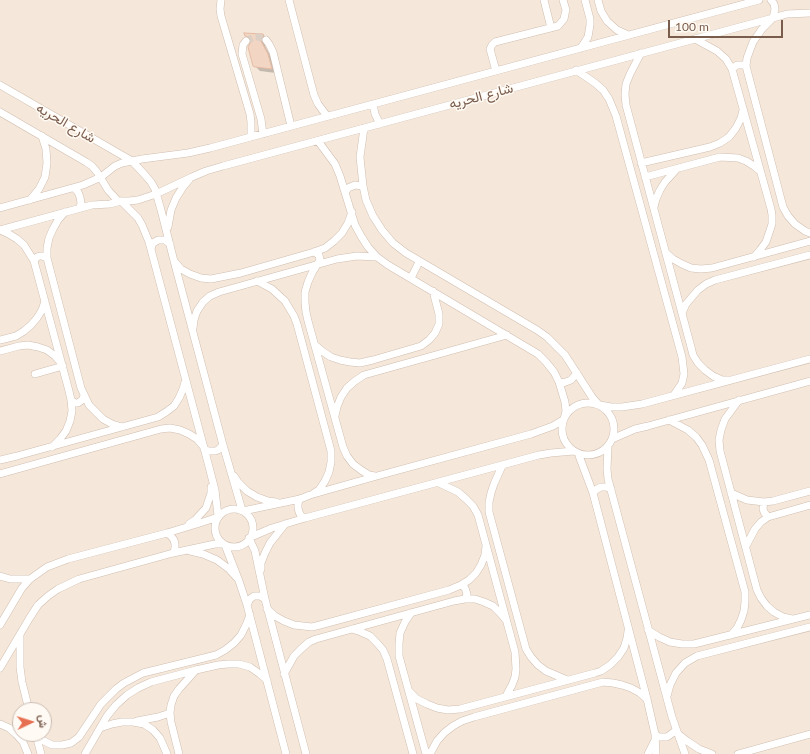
<!DOCTYPE html>
<html>
<head>
<meta charset="utf-8">
<style>
	body { margin:0 }
	#map { position:relative; width:810px; height:754px; overflow:hidden; background:#fdf6ec; font-family:Lato,Vazirmatn,sans-serif }
	canvas { display:block }
	.north { position:absolute; left:12px; top:702px; width:40px; height:40px; box-sizing:border-box; background:#fffaf3; border:1px solid #cabbb1; border-radius:50%; rotate:86deg; font-size:11px; font-weight:700; line-height:16px; text-align:center; color:#7a5c4d }
	.north::after { content:''; display:block; margin:auto; width:14px; height:18px; background:#e76f51; clip-path:polygon(50% 0,100% 100%,50% 72%,0 100%) }
	.scale { position:absolute; left:668px; top:20px; width:115px; height:18px; box-sizing:border-box; border:2px solid #7a5c4d; border-top:0; padding-left:5px; font-size:12px; line-height:14px; white-space:nowrap; color:#7a5c4d; -webkit-text-stroke:3px #fffaf3; paint-order:stroke }
</style>
</head>
<body>
<div id="map">
<canvas width="810" height="754"></canvas>
<div class="north">ش</div>
<div class="scale">100 m</div>
</div>
<script>
const ctx = document.querySelector('canvas').getContext('2d');
ctx.lineJoin = 'round';
function fillPath(path, color) {
  ctx.fillStyle = color;
  ctx.fill(path, 'evenodd');
}
function shape(rows) {
  const path = new Path2D();
  for (const r of rows) {
    if (r.length === 3) {
      path.moveTo(r[0] + r[2], r[1]);
      path.arc(r[0], r[1], r[2], 0, 2 * Math.PI);
      continue;
    }
    path.moveTo(r[0], r[1]);
    for (let i = 2; i < r.length; i += 2) path.lineTo(r[i], r[i + 1]);
  }
  return path;
}
function stroke(path, color, width, dash) {
  ctx.strokeStyle = color;
  ctx.lineWidth = width;
  ctx.lineCap = dash ? 'butt' : 'round';
  ctx.setLineDash(dash || []);
  ctx.stroke(path);
}
function label(font, color, halo, rows, align = 'center') {
  ctx.font = font + ' Lato,Vazirmatn,sans-serif';
  ctx.lineWidth = 3;
  ctx.setLineDash([]);
  ctx.textBaseline = 'middle';
  ctx.strokeStyle = halo;
  ctx.fillStyle = color;
  for (const [text, x, y, turn = 0] of rows) {
    ctx.save();
    ctx.translate(x, y);
    ctx.rotate((+turn || 0) * Math.PI / 180);
    ctx.textAlign = isNaN(turn) ? turn : align;
    if (halo) ctx.strokeText(text, 0, 0);
    ctx.fillText(text, 0, 0);
    ctx.restore();
  }
}
const residential = shape([
	[0,0,810,0,810,754,0,754],
	[20,710,44,710,44,734,20,734]
]);
const shadow = shape([
	[263,35,268,40,265,42,265,46,272,59,276,73,260,71,254,65,252,40,246,36]
]);
const building = shape([
	[244,33,263,34,264,35,262,38,261,41,268,54,272,69,255,67,253,66,248,47,251,42,251,39,249,37,245,36,244,33]
]);
const minorTunnel = shape([
	[246,41,254,37,258,37,266,40]
]);
const minor = shape([
	[221,0,220,9,221,16,250,114,251,122,251,137],
	[289,0,314,95,318,104,327,116],
	[544,0,551,28],
	[598,0,601,11,607,21,617,30,628,35],
	[771,0,774,4,775,9,773,18,762,29,753,42,747,58,746,66,783,207,788,216,795,224,805,231,810,233],
	[695,39,717,51,726,59,732,69,771,209,772,215,772,224,766,242,760,250,754,257],
	[266,40,269,44,273,52,291,126],
	[246,41,243,45,242,54,261,119,263,134],
	[581,48,588,37,590,25,590,19,585,0],
	[641,53,630,74,626,84,625,94,626,105,691,347,693,355,698,363,705,370,713,376,722,380,731,380],
	[732,69,737,65,743,65,746,66],
	[576,70,595,83,603,90,609,99,616,116,682,357,684,374,682,383,674,395],
	[496,71,490,49,492,45,495,42,558,26,564,19,565,14,566,10,563,0],
	[0,85,132,161,145,175,151,182,155,189,161,210,174,261,223,445,242,510],
	[373,104,375,114,380,124],
	[0,112,86,162,92,166,97,172,108,190,118,201,129,201,138,200,156,194,192,177,206,171,223,166,773,18,787,14,810,13],
	[364,128,360,157,363,186,366,200,373,216,382,230,393,243,406,253,537,330,547,337,565,355,592,397,599,405],
	[318,141,335,164,340,176,355,225,361,236,368,247,377,257,388,265,538,354,546,362,554,372,559,382,565,402,566,411,564,419],
	[641,163,710,147,720,143,729,137,736,128,741,118,743,110],
	[645,177,720,157,738,158,746,161,754,166,760,171],
	[74,188,78,192,80,197,81,203,80,208],
	[346,191,348,188,355,185,363,186],
	[30,200,39,189,45,177,47,163,46,149,42,136],
	[121,201,138,218,142,225,149,242,208,463,215,490,218,516],
	[654,207,656,199,660,190,665,182,676,170],
	[0,208,83,185,101,177,115,166,122,163,142,159,188,153,210,148,759,0],
	[65,212,58,220,53,229,49,238,47,248,47,258,81,388,89,405,103,419,112,424,122,427],
	[168,227,171,210,176,198,183,187,189,180],
	[0,230,9,234,17,239,24,245,34,261,69,391,71,400,72,411,70,421,66,431,60,439,52,447],
	[0,230,92,205,110,204,121,201],
	[151,249,153,243,158,240,165,240,170,244],
	[314,252,319,255,320,260,312,273,308,282,305,292,305,302,306,312,308,321,343,447,347,456,353,464,361,470,369,475,375,476],
	[666,253,673,259,682,264,691,268,701,269,712,268,810,241],
	[34,261,37,257,40,256,42,256,47,258],
	[175,262,181,269,190,274,201,278,211,279,241,273,314,252,325,248,334,241,342,233,348,223,352,212],
	[411,278,419,262],
	[257,281,272,289,285,301,294,316,297,324,331,451,331,462,329,472,325,481,319,490,314,493],
	[682,313,686,304,698,290,706,284,715,280,810,255],
	[193,328,194,320,197,311,203,302,210,296,219,292,337,259,357,256,377,257],
	[0,340,16,336,24,331,31,325,37,318,42,310,45,301],
	[315,345,322,351,331,357,340,360,350,362,360,363,373,360,421,346,429,340,435,333,439,324,439,314,433,291],
	[0,351,19,346,28,345,38,347,47,350,55,356,61,363],
	[35,374,63,366],
	[559,382,563,383,571,380,577,373],
	[71,400,75,403,78,403,82,400,84,396],
	[739,400,725,419,721,430,719,440,720,451,757,590,761,598,767,606,774,612,783,617,792,619],
	[588,429,26],
	[600,405,611,407,622,407,642,404,810,359],
	[335,416,337,407,341,397,347,388,355,381,364,375,507,335],
	[669,420,688,430,696,437,702,445,709,460,745,592,745,602,744,611,741,620,737,628,731,635],
	[612,439,635,429,648,426,810,381],
	[608,446,607,469,608,479,672,717,685,754],
	[204,449,208,451,215,451,218,450,223,445],
	[578,453,593,493,647,699,655,734,656,754],
	[0,460,17,456,158,417,166,412,174,406,179,398,183,389,185,382],
	[502,466,494,484,491,493,489,502,489,512,526,649,531,657,538,665,546,671,567,680],
	[0,474,161,429,170,428,180,430,189,434,197,439,202,445],
	[234,476,238,482,247,491,257,497,268,501,276,502],
	[439,483,458,492,466,499,473,506,478,515,515,652,516,669,515,677,512,685,506,696],
	[593,493,597,489,601,487,606,487,611,489],
	[731,493,747,500,764,502,773,501,810,491],
	[300,499,298,503,298,508,299,512,301,516,305,518],
	[764,502,763,509,764,512,768,517],
	[234,528,19],
	[243,511,300,499,310,495,377,476,531,434,553,426,563,420],
	[189,524,195,520,206,508,211,493,211,487],
	[167,533,171,536,174,540,175,544,175,549,173,553],
	[251,537,272,528,305,518,539,455,551,453,574,451],
	[249,538,255,551,265,599,306,754],
	[225,545,239,581,247,605,286,754],
	[746,546,755,529,761,522,768,517,810,505],
	[190,551,203,554,217,560,229,569,237,578],
	[261,569,261,563,265,553,270,543,285,524],
	[0,576,10,579,30,579],
	[461,585,465,588,467,594,465,599],
	[247,605,250,599,254,596,260,596,265,599],
	[267,609,275,616,284,621,294,625,312,627,320,625,449,590,461,585,469,580,476,573,481,565,485,555,486,546],
	[411,613,405,622,400,633,399,644,399,656,426,754],
	[0,625,22,588,30,579,47,567,68,559,167,533,200,523,218,517],
	[352,629,361,632,370,636,377,643,383,650,387,659,413,754],
	[648,630,659,637,670,642,682,644,694,644,810,615],
	[20,635,20,667,22,682,29,710],
	[0,668,29,619,38,605,48,596,58,589,79,579,173,553,215,544,223,544],
	[284,674,294,656,301,649,309,642,316,639,454,601,465,599,475,599,484,602,493,606,500,613,506,620],
	[409,691,417,699,427,704,437,708,448,710,460,709,595,673,601,671,610,665,618,657,624,648,627,638,628,631],
	[667,696,670,685,676,673,685,663,697,656,810,627],
	[137,721,158,717,170,713],
	[0,724,9,728,16,734,23,742,28,754],
	[100,728,112,724,122,722,133,722,144,724,153,730,160,738,167,754],
	[655,734,659,737,667,737,674,732,676,729],
	[678,734,687,741,699,749,712,754],
	[36,735,44,741,52,745,62,745,71,743,79,737,101,704,116,689,124,683,143,673,216,655,225,650,234,643,241,635,246,625,250,615],
	[36,735,41,754],
	[85,754,107,716,116,705,127,695,138,688,151,682,196,670,218,665,228,664,239,664,250,667,260,674,267,680],
	[179,754,171,722,170,713,171,705,174,696,179,689,196,670],
	[430,754,437,741,444,733,453,726,462,721,474,717,603,682,613,683,622,685,631,688,640,693,647,699],
	[648,754,655,740],
	[738,754,810,734]
]);
const streetNames = [
	["شارع الحريه",481,96,-15],
	["شارع الحريه",66,123,30]
];
fillPath(residential, '#f5e8da');
fillPath(shadow, '#0003');
fillPath(building, '#f3d5c3');
stroke(building, '#e6bba3', 1);
stroke(minorTunnel, '#dcd0c4', 7, [7, 3.5]);
stroke(minor, '#d1beb0', 8);
stroke(minor, '#fff', 7);
label('14px', '#7a5c4d', '#fffaf3', streetNames);
</script>
</body>
</html>
